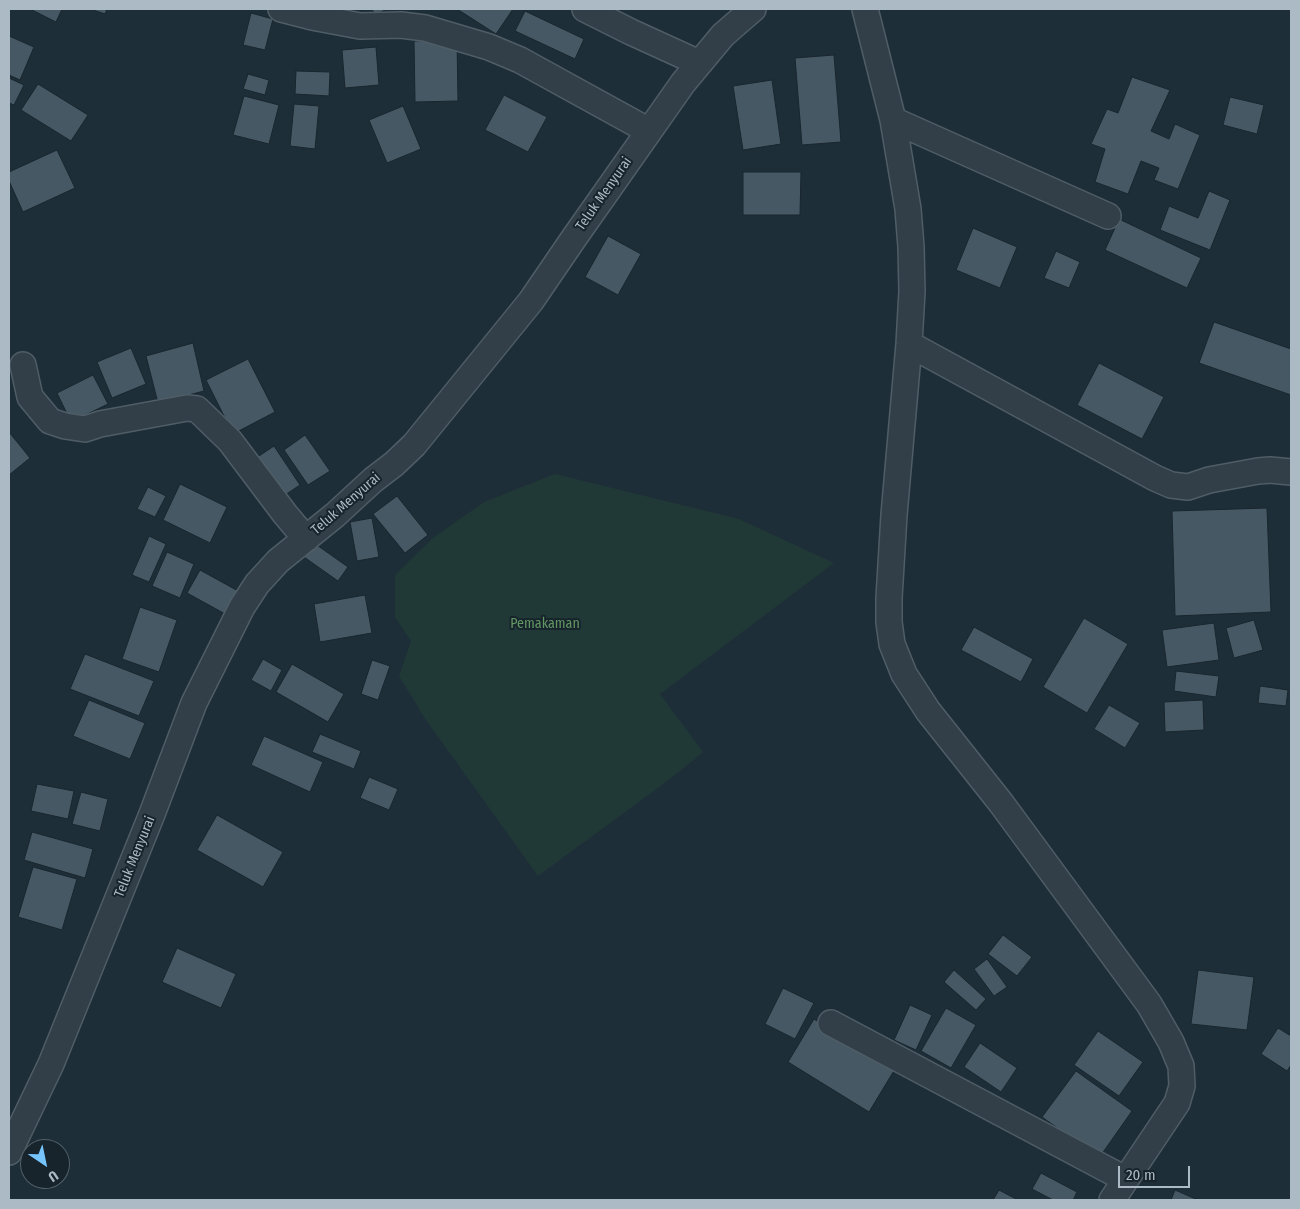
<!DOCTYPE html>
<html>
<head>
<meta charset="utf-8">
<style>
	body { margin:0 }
	#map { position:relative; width:1300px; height:1209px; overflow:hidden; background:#1e2e38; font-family:"Fira Sans Condensed",sans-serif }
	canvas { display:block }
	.frame { position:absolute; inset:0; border:10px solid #abbac5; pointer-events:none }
	.north { position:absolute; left:20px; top:1139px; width:50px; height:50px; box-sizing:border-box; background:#17242c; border:1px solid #526069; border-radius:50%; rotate:146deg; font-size:14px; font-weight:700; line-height:20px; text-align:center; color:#abbac5 }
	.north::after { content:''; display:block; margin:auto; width:18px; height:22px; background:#77c5ff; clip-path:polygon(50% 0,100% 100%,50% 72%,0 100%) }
	.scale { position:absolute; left:1118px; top:1166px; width:72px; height:22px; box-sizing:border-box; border:2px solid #abbac5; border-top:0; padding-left:6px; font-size:15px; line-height:18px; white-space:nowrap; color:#abbac5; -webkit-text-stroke:4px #17242c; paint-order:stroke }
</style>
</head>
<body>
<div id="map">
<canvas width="1300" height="1209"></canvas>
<div class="frame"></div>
<div class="north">U</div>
<div class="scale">20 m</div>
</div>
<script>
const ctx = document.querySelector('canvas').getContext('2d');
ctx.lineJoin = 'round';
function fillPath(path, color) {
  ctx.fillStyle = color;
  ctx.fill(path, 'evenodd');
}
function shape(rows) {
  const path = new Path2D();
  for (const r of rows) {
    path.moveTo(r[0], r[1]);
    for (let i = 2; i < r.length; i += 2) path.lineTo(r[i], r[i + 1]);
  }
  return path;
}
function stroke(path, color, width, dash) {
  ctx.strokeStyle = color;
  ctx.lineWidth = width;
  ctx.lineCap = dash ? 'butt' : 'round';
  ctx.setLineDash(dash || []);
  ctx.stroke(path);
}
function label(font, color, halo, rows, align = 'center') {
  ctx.font = font + ' "Fira Sans Condensed",sans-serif';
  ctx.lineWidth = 4;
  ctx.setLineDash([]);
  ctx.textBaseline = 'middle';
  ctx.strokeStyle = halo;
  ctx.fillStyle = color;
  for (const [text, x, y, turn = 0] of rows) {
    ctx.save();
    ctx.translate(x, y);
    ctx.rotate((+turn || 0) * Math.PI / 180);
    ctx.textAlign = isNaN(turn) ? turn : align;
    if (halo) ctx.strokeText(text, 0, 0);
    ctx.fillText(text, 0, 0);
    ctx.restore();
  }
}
const green = shape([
	[555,474,739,519,834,563,660,694,703,752,670,779,538,876,426,720,399,676,411,641,395,617,395,575,433,538,484,502]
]);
const building = shape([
	[30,9,62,9,56,22,30,9],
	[90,9,107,9,105,14,90,9],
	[372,9,387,9,375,15,372,9],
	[457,9,513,9,496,34,457,9],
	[525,11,584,39,575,59,515,31,525,11],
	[251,13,273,19,265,50,243,45,251,13],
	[9,36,34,47,20,80,9,75,9,36],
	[457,40,458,101,415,102,414,41,457,40],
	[376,47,379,85,345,88,342,50,376,47],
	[834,55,841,142,802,145,795,58,834,55],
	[296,71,330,72,329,96,295,94,296,71],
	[248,74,269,80,265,95,243,89,248,74],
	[1132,77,1170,90,1151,131,1169,139,1175,124,1200,135,1178,189,1154,180,1159,168,1141,161,1128,194,1095,182,1105,149,1091,144,1107,109,1118,113,1132,77],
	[9,78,24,85,14,105,9,103,9,78],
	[772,80,781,144,743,150,733,86,772,80],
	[38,84,88,115,71,141,21,110,38,84],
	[504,95,547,117,528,152,485,130,504,95],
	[244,96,279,105,269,144,233,135,244,96],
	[1230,97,1264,105,1257,134,1223,125,1230,97],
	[294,104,319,106,315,149,290,146,294,104],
	[403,106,421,149,387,163,369,120,403,106],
	[57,150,75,188,23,212,9,181,9,172,57,150],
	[743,172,801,172,800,215,743,215,743,172],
	[1209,191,1230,200,1210,250,1160,230,1169,206,1198,218,1209,191],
	[1119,219,1201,258,1187,288,1105,250,1119,219],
	[973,228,1017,247,1000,288,956,270,973,228],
	[608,236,641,254,618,295,585,277,608,236],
	[1056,251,1080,262,1069,288,1044,278,1056,251],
	[1214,322,1291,349,1291,395,1199,363,1214,322],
	[193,343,204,391,158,403,146,356,193,343],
	[131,348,146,384,112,398,97,362,131,348],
	[248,359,275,412,233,434,206,380,248,359],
	[1099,363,1164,397,1142,439,1077,405,1099,363],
	[93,375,108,404,71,422,57,393,93,375],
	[9,432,30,458,9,475,9,432],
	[305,435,330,471,308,485,284,450,305,435],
	[274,446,300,485,279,499,253,460,274,446],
	[180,484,227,507,210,543,163,520,180,484],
	[148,487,166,496,155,517,137,509,148,487],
	[397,496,428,535,405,553,373,514,397,496],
	[1267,508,1271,612,1175,616,1172,511,1267,508],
	[372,518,379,557,357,561,350,522,372,518],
	[149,536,166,544,149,582,132,575,149,536],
	[314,543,348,567,338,581,304,557,314,543],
	[167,552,194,564,180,598,152,586,167,552],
	[200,570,240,592,227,615,187,593,200,570],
	[365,595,372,633,320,642,314,604,365,595],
	[140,607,177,620,159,672,122,659,140,607],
	[1084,618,1128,644,1087,713,1043,687,1084,618],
	[1254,620,1263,650,1234,658,1226,628,1254,620],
	[1214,623,1219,660,1167,667,1162,630,1214,623],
	[974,627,1033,659,1021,682,961,650,974,627],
	[85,654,154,681,139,716,70,689,85,654],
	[263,659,282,670,271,691,251,680,263,659],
	[372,660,390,666,378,700,361,694,372,660],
	[292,664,344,694,328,722,276,692,292,664],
	[1176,671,1219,676,1216,697,1174,691,1176,671],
	[1260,686,1288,690,1286,706,1258,703,1260,686],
	[89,700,145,723,130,759,73,736,89,700],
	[1203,700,1204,730,1165,732,1164,702,1203,700],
	[1109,705,1140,723,1125,748,1094,729,1109,705],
	[320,734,361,751,354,769,312,752,320,734],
	[264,736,323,762,310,792,251,765,264,736],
	[369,777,398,789,389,810,360,798,369,777],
	[37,784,74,791,68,819,31,811,37,784],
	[81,792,108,799,100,831,72,824,81,792],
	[217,815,283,852,263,887,197,850,217,815],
	[32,832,93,849,85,878,24,860,32,832],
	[33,867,77,879,62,930,18,917,33,867],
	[1003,935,1032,957,1017,976,988,954,1003,935],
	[177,948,236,974,221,1008,162,982,177,948],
	[987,959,1007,987,994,996,974,969,987,959],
	[954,970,986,999,976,1010,944,982,954,970],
	[1198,970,1254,977,1247,1030,1191,1024,1198,970],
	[783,988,814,1003,795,1039,765,1024,783,988],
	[910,1005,932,1015,916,1050,894,1040,910,1005],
	[946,1008,976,1025,951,1068,921,1051,946,1008],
	[814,1019,895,1069,869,1112,788,1062,814,1019],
	[1278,1028,1291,1036,1291,1065,1287,1071,1261,1054,1278,1028],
	[1098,1031,1143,1062,1119,1096,1074,1065,1098,1031],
	[980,1043,1017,1068,1001,1092,964,1067,980,1043],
	[1076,1071,1132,1111,1099,1158,1042,1117,1076,1071],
	[1041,1173,1077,1192,1073,1200,1053,1200,1032,1189,1041,1173],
	[999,1190,1018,1200,993,1200,999,1190],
	[1175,1190,1198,1200,1171,1200,1175,1190]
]);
const minor = shape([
	[281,9,312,17,360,26,401,25,425,28,489,47,520,60,649,131],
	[585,9,631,32,699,63],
	[865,9,893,120,908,209,911,247,912,291,909,344,894,515,889,598,889,622,892,644,904,674,928,711,1001,803,1149,1004,1171,1042,1181,1066,1182,1086,1177,1103,1112,1200],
	[893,120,1108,216],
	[909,344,1155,478,1171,485,1188,487,1209,480,1258,471,1270,470,1291,472],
	[23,365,30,397,50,421,65,426,85,429,100,424,187,408,197,409,230,441,285,514,306,539],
	[831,1023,1125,1179],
	[9,1152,51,1064,152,814,194,703,242,607,257,584,278,561,335,515,373,480,394,464,414,445,531,301,574,238,683,83,723,35,753,9]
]);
const streetNames = [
	["Teluk Menyurai",604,194,-55],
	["Teluk Menyurai",346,504,-41],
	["Teluk Menyurai",135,857,-68]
];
const parkNames = [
	["Pemakaman",545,624]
];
fillPath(green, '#203937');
fillPath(building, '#465864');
stroke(building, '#19262e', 1);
stroke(minor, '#4f5d66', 28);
stroke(minor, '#323f48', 25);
label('14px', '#abbac5', '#17242c', streetNames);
label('14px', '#629764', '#17242c', parkNames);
</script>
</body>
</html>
